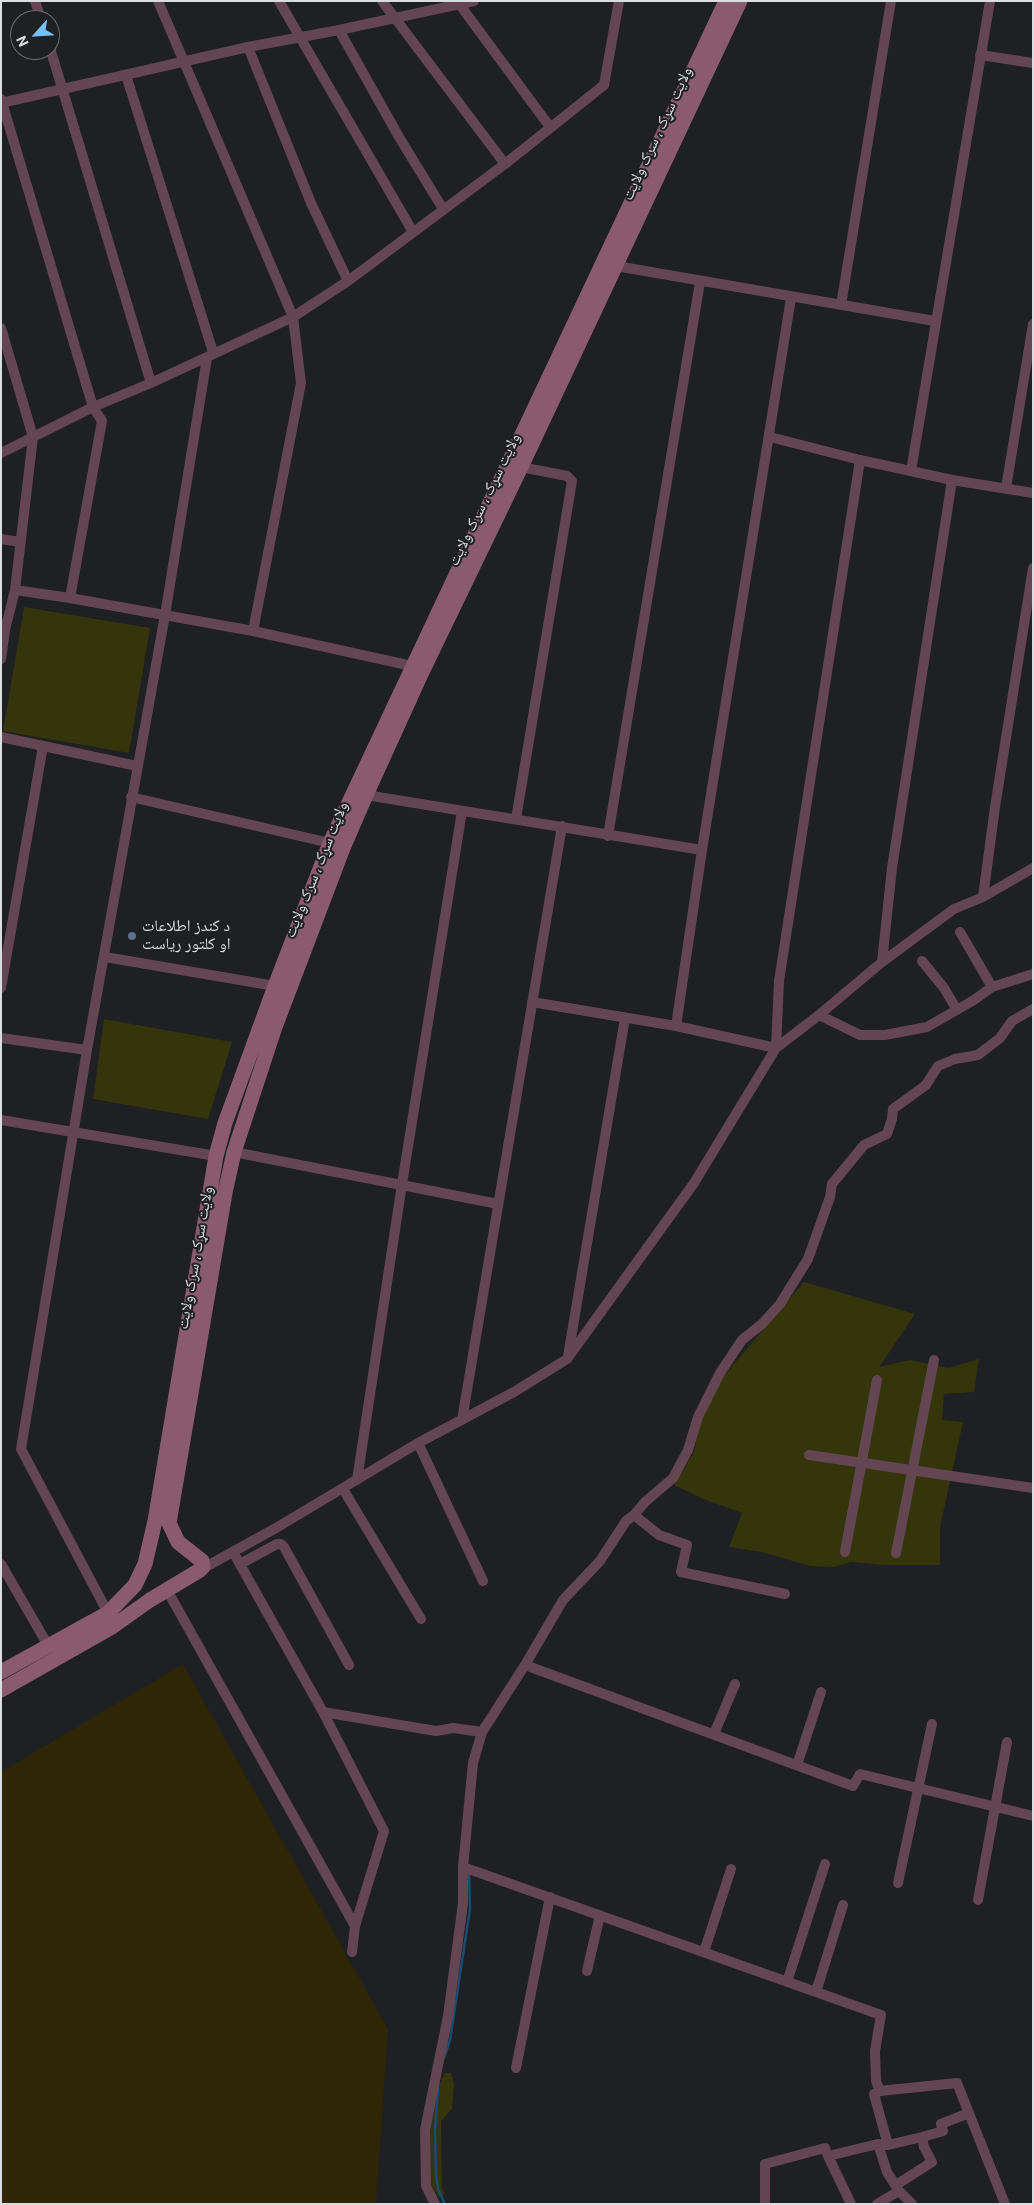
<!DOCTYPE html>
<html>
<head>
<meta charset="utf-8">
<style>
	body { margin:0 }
	#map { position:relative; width:1034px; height:2205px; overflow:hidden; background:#1e2023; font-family:Roboto,sans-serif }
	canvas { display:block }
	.frame { position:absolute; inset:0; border:2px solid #dbddde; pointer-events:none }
	.north { position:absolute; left:10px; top:10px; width:50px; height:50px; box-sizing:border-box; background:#1e2023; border:1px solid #6a6c6e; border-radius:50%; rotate:244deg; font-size:14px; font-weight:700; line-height:20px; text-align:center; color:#dbddde }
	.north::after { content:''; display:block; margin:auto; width:18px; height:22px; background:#77c0f7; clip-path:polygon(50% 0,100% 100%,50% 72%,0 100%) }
</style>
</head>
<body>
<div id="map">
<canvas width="1034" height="2205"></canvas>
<div class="frame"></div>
<div class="north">N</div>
</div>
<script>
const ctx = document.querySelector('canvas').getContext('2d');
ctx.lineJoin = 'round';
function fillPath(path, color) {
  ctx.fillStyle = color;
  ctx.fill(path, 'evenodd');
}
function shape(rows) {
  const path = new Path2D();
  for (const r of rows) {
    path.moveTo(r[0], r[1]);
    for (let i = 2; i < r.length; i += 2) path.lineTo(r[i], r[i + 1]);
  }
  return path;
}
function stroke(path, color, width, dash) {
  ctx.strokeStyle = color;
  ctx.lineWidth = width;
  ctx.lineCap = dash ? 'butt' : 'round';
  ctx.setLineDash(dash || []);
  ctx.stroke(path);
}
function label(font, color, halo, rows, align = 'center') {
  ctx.font = font + ' Roboto,"Noto Naskh Arabic",sans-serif';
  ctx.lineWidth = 4;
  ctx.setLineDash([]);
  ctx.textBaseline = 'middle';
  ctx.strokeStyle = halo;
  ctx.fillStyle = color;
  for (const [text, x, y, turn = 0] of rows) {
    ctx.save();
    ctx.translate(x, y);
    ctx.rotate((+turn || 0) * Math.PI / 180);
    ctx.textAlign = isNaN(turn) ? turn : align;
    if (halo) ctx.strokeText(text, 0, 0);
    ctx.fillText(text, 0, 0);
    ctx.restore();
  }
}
const green = shape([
	[24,607,150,628,129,753,3,731],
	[104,1019,232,1042,208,1119,93,1099],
	[804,1282,915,1314,879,1367,910,1360,949,1368,979,1359,974,1392,944,1394,942,1420,963,1422,940,1527,940,1565,884,1565,851,1562,834,1567,810,1566,762,1552,729,1547,742,1513,706,1500,674,1485,694,1452,701,1417,716,1388,727,1372],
	[445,2073,451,2073,454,2084,452,2109,441,2121,442,2188,445,2194,439,2198,429,2181,430,2121,435,2092]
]);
const sand = shape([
	[183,1664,388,2029,376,2204,1,2204,1,1772]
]);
const stream = shape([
	[444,2058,450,2040,470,1909,469,1871],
	[438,2088,435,2130,436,2175,438,2189,445,2204]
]);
const street = shape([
	[35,1,41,20],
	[158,1,293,317,301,383,253,631],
	[279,1,413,232],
	[382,1,505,164],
	[457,1,550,127],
	[339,30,399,137,443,209],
	[248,47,311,203,348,281],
	[50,48,151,383],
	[980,55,1033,63],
	[126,75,213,352],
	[1,99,93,407,102,421,70,598],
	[1,103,248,47,339,30,474,1],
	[616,266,935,321],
	[841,305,891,1],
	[1,328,33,437,15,590,5,630,1,659],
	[770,437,860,460,952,480,1033,493],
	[1,453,93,407,151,383,293,317,348,281,505,164,604,85,619,1],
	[911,471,990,1],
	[1006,488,1033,324],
	[1,539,20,542],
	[15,590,70,598,253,631,412,666],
	[1,737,137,766],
	[366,795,702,850],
	[131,797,330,843],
	[516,819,572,481,567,476,521,467],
	[608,836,700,282],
	[983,897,995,807,1033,568],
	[960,932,992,987],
	[105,957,275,986],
	[922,961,944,988,957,1010],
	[882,962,892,868,952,480],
	[1,988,43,746],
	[532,1002,676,1026,776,1048,779,981,860,460],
	[819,1015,860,1035,885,1035,927,1027,974,1000,992,987,1033,974],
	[676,1026,702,850,791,298],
	[1,1038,87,1050],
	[1,1120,216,1156],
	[234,1152,498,1204],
	[568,1356,625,1018],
	[462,1420,562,826],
	[418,1443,483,1581],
	[809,1455,1033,1488],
	[357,1480,402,1184,462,811],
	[343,1489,421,1619],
	[634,1515,659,1535,687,1545,681,1572,785,1594],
	[233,1552,323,1712,384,1831,355,1926,352,1952],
	[845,1552,877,1380],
	[896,1553,934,1360],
	[1,1564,49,1647],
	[240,1564,277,1544,281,1544,284,1547,349,1665],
	[200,1570,276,1528,418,1443,514,1392,567,1359,694,1183,776,1048,819,1015,882,962,954,909,983,897,1033,868],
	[167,1590,355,1926],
	[108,1613,21,1449,87,1050,165,615,207,358],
	[525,1665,853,1786,860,1774,1033,1816],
	[323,1712,436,1731,453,1728,482,1732],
	[714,1734,735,1684],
	[797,1765,821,1692],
	[463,1867,881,2015,875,2051,876,2081,880,2091,957,2083,1005,2204],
	[898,1883,932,1724],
	[978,1900,1007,1742],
	[704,1952,731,1869],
	[587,1971,600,1915],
	[787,1982,825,1864],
	[816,1992,843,1905],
	[516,2068,550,1897],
	[880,2091,874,2094,888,2145],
	[922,2137,943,2131,941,2124,969,2113],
	[899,2191,912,2204],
	[435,2204,426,2186,425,2130,448,2016,463,1903,463,1867,473,1763,482,1732,525,1665,563,1600,600,1561,626,1521,634,1515,645,1502,673,1478,688,1450,698,1417,720,1373,742,1340,762,1324,780,1304,808,1259,830,1197,832,1184,864,1145,887,1134,892,1119,893,1109,926,1085,938,1066,955,1059,978,1055,1000,1038,1012,1021,1033,1009],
	[765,2204,765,2164,825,2148,828,2156],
	[851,2204,828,2156,878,2144],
	[877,2204,899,2191,887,2172,878,2144,888,2145,922,2137,924,2147,932,2162,896,2185]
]);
const secondary = shape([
	[1,1672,108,1613,135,1585,145,1564,155,1521,216,1156,225,1123,275,986,330,843,726,1],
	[1,1690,112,1627,150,1600,200,1570,203,1567,202,1561,178,1542,169,1523,225,1193,234,1152,275,1027,343,848,366,795,422,672,521,467,740,1]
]);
const markers = [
	[132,936,5,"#5c6f8a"]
];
const streetNames = [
	["ولایت سړک ، سرک ولایت",658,134,-65],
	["ولایت سړک ، سرک ولایت",485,500,-64],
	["ولایت سړک ، سرک ولایت",317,870,-68],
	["ولایت سړک ، سرک ولایت",196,1258,-80]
];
const poiNames = [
	["د کندز اطلاعات",142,927],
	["او کلتور ریاست",142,945]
];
fillPath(green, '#34350a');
fillPath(sand, '#2f2605');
stroke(stream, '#194c6f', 2.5);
stroke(street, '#644652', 10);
stroke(secondary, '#8a5b6e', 15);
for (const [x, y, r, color] of markers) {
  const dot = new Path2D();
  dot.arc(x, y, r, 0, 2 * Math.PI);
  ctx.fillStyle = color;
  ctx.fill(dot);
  stroke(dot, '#1e2023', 2);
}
label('16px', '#dbddde', '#1e2023', streetNames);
label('16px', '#dbddde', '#1e2023', poiNames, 'left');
</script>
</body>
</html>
